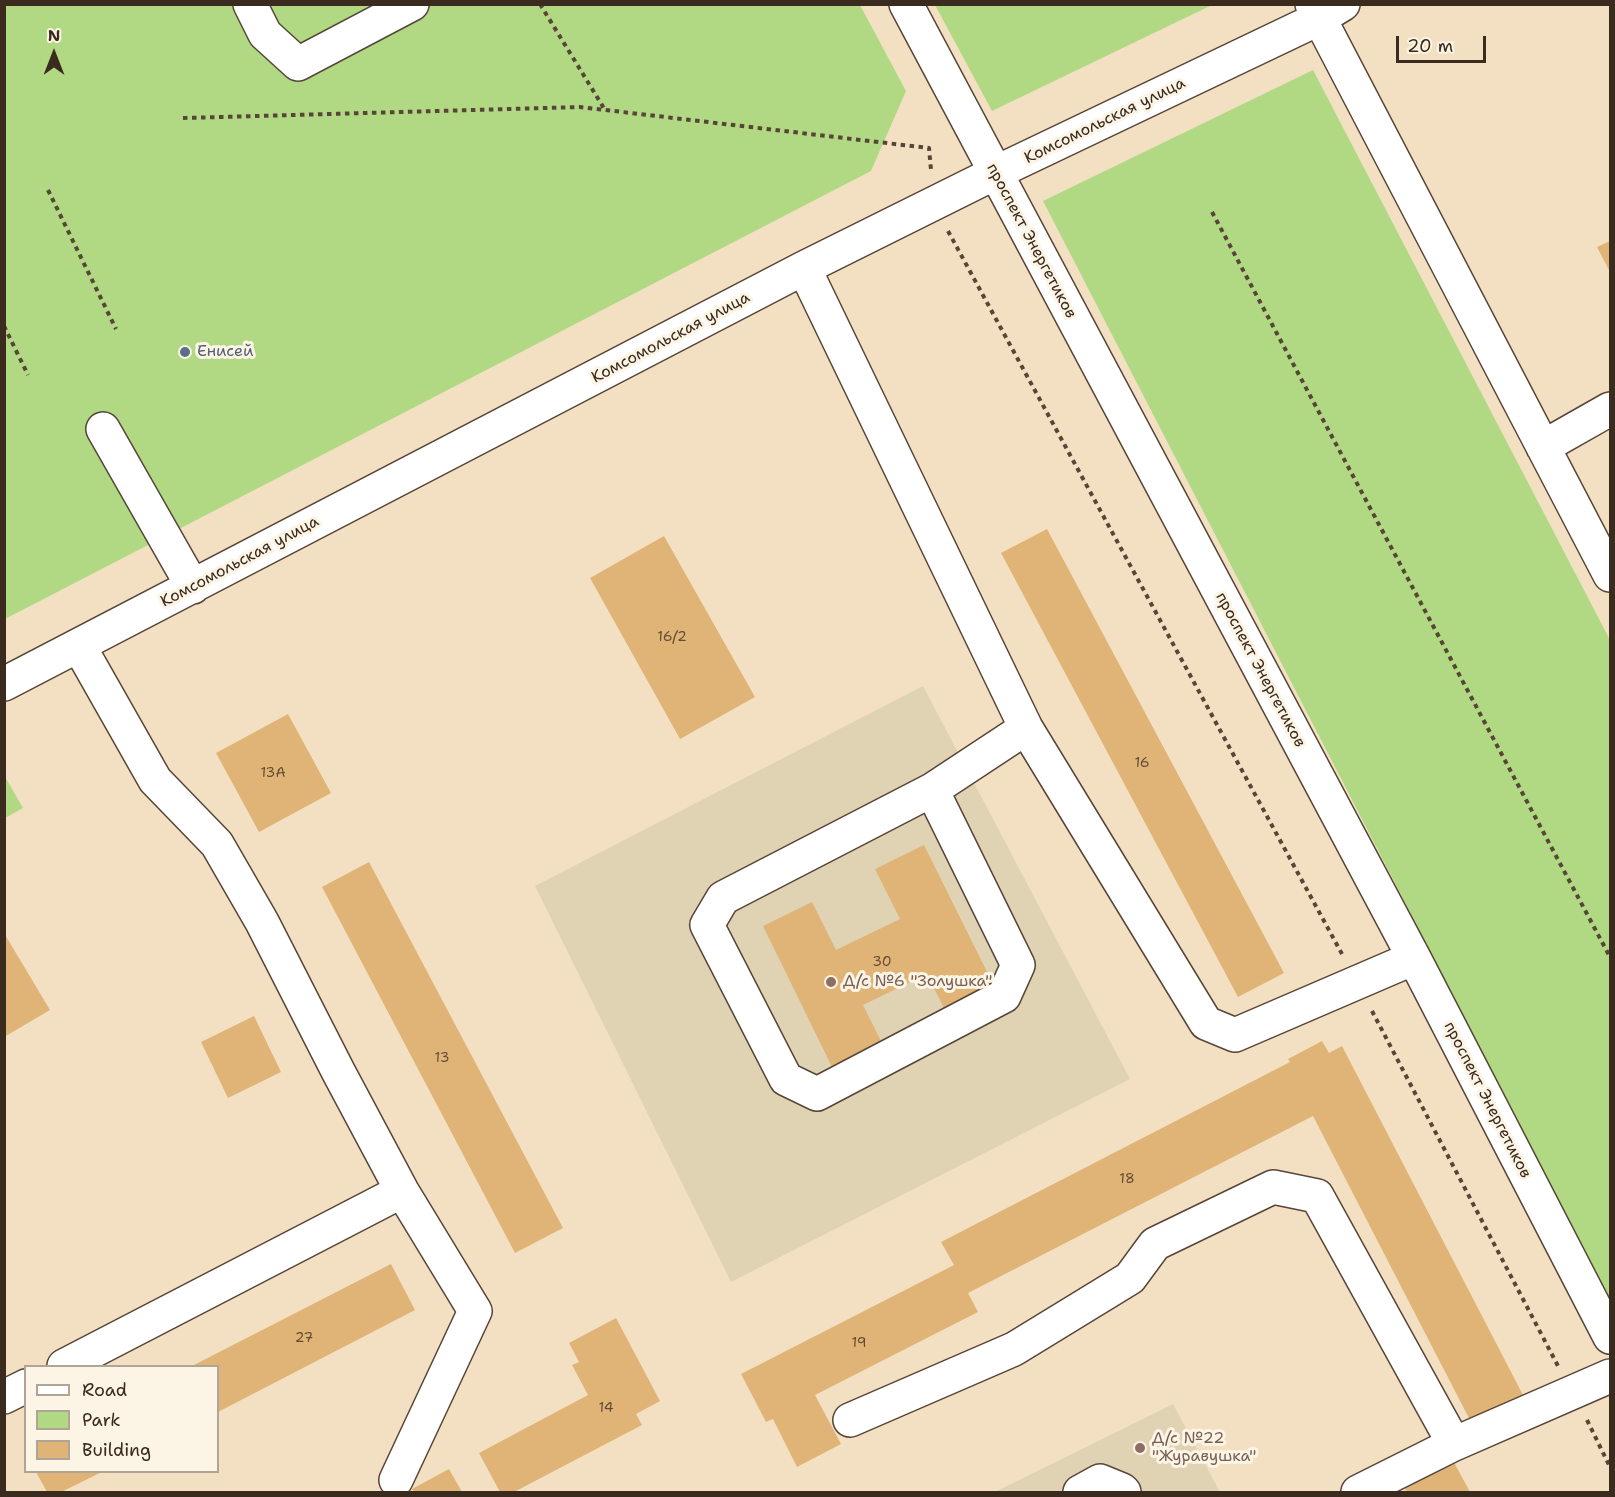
<!DOCTYPE html>
<html>
<head>
<meta charset="utf-8">
<style>
	body { margin:0 }
	#map { position:relative; width:1615px; height:1497px; overflow:hidden; background:#f3e0c3; font-family:"Shantell Sans",sans-serif }
	canvas { display:block }
	.frame { position:absolute; inset:0; border:6px solid #3b2a1e; pointer-events:none }
	.legend { position:absolute; left:24px; top:1365px; width:195px; height:108px; box-sizing:border-box; background:#fcf5e5; border:2px solid #afa495; margin:0; padding:8px 10px; list-style:none; font-size:18px; color:#3b2a1e }
	.legend li { display:flex; align-items:center; gap:12px; height:30px }
	.legend b { width:30px; border:2px solid #afa495 }
	.north { position:absolute; left:24px; top:24px; width:60px; height:60px; -webkit-text-stroke:4px #fcf5e5; paint-order:stroke; rotate:0deg; font-size:16px; font-weight:700; line-height:24px; text-align:center; color:#3b2a1e }
	.north::after { content:''; display:block; margin:auto; width:21px; height:27px; background:#3b2a1e; clip-path:polygon(50% 0,100% 100%,50% 72%,0 100%) }
	.scale { position:absolute; left:1396px; top:36px; width:90px; height:27px; box-sizing:border-box; border:3px solid #3b2a1e; border-top:0; padding-left:8px; font-size:18px; line-height:21px; white-space:nowrap; color:#3b2a1e; -webkit-text-stroke:4px #fcf5e5; paint-order:stroke }
</style>
</head>
<body>
<div id="map">
<canvas width="1615" height="1497"></canvas>
<div class="frame"></div>
<ul class="legend">
<li><b style="height:8px;background:#fff"></b>Road</li>
<li><b style="height:16px;background:#b1d983"></b>Park</li>
<li><b style="height:16px;background:#e0b476"></b>Building</li>
</ul>
<div class="north">N</div>
<div class="scale">20 m</div>
</div>
<script>
const ctx = document.querySelector('canvas').getContext('2d');
ctx.lineJoin = 'round';
function fillPath(path, color) {
  ctx.fillStyle = color;
  ctx.fill(path, 'evenodd');
}
function shape(rows) {
  const path = new Path2D();
  for (const r of rows) {
    path.moveTo(r[0], r[1]);
    for (let i = 2; i < r.length; i += 2) path.lineTo(r[i], r[i + 1]);
  }
  return path;
}
function stroke(path, color, width, dash) {
  ctx.strokeStyle = color;
  ctx.lineWidth = width;
  ctx.lineCap = dash ? 'butt' : 'round';
  ctx.setLineDash(dash || []);
  ctx.stroke(path);
}
function label(font, color, halo, rows, align = 'center') {
  ctx.font = font + ' "Shantell Sans",sans-serif';
  ctx.lineWidth = 6;
  ctx.setLineDash([]);
  ctx.textBaseline = 'middle';
  ctx.strokeStyle = halo;
  ctx.fillStyle = color;
  for (const [text, x, y, turn = 0] of rows) {
    ctx.save();
    ctx.translate(x, y);
    ctx.rotate((+turn || 0) * Math.PI / 180);
    ctx.textAlign = isNaN(turn) ? turn : align;
    if (halo) ctx.strokeText(text, 0, 0);
    ctx.fillText(text, 0, 0);
    ctx.restore();
  }
}
const built = shape([
	[923,686,1130,1079,731,1282,535,886],
	[1173,1404,1220,1492,995,1492]
]);
const green = shape([
	[5,5,860,5,906,91,871,171,5,619],
	[935,5,1212,5,992,111],
	[1313,70,1610,640,1610,1300,1043,201],
	[4,775,23,808,5,818,4,818]
]);
const building = shape([
	[1610,241,1610,272,1597,247],
	[1047,529,1284,973,1238,997,1001,553],
	[664,536,755,697,680,739,590,578],
	[288,714,331,793,259,832,216,753],
	[924,845,994,986,945,1010,927,974,863,1005,882,1043,832,1067,763,926,812,902,836,950,900,919,875,869],
	[369,862,563,1228,515,1253,322,887],
	[4,933,50,1010,4,1037],
	[254,1016,281,1072,228,1098,201,1042],
	[1322,1041,1329,1053,1342,1046,1524,1397,1472,1424,1313,1116,968,1293,978,1312,815,1395,841,1444,797,1467,773,1419,766,1422,741,1374,954,1265,941,1242,1290,1062,1288,1059],
	[391,1264,415,1310,218,1412,218,1366,192,1366],
	[616,1318,660,1401,636,1414,642,1425,514,1492,500,1492,479,1453,588,1395,572,1365,579,1362,569,1343],
	[1449,1453,1470,1492,1407,1492,1400,1479],
	[449,1469,462,1492,414,1492,412,1489],
	[36,1472,102,1472,61,1492,47,1492]
]);
const path = shape([
	[540,4,605,110],
	[183,118,580,107,929,148,931,170],
	[48,190,116,329],
	[1212,212,1610,957],
	[948,231,1342,954],
	[4,326,28,375],
	[1372,1011,1558,1366],
	[1587,1420,1610,1467]
]);
const minor = shape([
	[250,4,265,34,298,64,412,4],
	[906,4,1414,958,1610,1337],
	[1312,4,1610,575],
	[804,268,1026,728,1206,1023,1235,1035,1414,958],
	[103,429,193,587],
	[1543,447,1610,409],
	[79,646,155,780,217,844,262,922,338,1071,402,1191,475,1311,396,1480],
	[4,684,804,268,995,173,1320,18,1343,4],
	[932,790,723,898,707,925,786,1079,817,1094,1004,996,1018,965,932,790,1026,728],
	[64,1366,402,1191],
	[4,1397,26,1386],
	[850,1420,1014,1349,1130,1278,1155,1244,1273,1187,1317,1196,1454,1444,1610,1376],
	[1080,1492,1100,1481,1122,1490,1124,1492],
	[1358,1492,1454,1444]
]);
const markers = [
	[185,352,6,"#5c6f8a"],
	[831,982,6,"#8d6e63"],
	[1140,1448,6,"#8d6e63"]
];
const numberNames = [
	["16/2",672,637],
	["16",1142,763],
	["13А",273,773],
	["30",882,962],
	["13",442,1058],
	["18",1127,1179],
	["27",304,1338],
	["19",859,1343],
	["14",606,1408]
];
const streetNames = [
	["Комсомольская улица",1105,121,-26],
	["проспект Энергетиков",1031,241,62],
	["Комсомольская улица",671,338,-28],
	["Комсомольская улица",240,562,-28],
	["проспект Энергетиков",1260,670,62],
	["проспект Энергетиков",1487,1100,63]
];
const serviceNames = [
	["Енисей",197,352]
];
const educationNames = [
	["Д/с №6 \"Золушка\"",843,982],
	["Д/с №22",1152,1439],
	["\"Журавушка\"",1152,1457]
];
fillPath(built, '#e0d3b4');
fillPath(green, '#b1d983');
fillPath(building, '#e0b476');
stroke(minor, '#574537', 36);
stroke(path, '#574537', 4, [4.5, 4.5]);
stroke(minor, '#fff', 33);
for (const [x, y, r, color] of markers) {
  const dot = new Path2D();
  dot.arc(x, y, r, 0, 2 * Math.PI);
  ctx.fillStyle = color;
  ctx.fill(dot);
  stroke(dot, '#fcf5e5', 2);
}
label('14px', '#644c34', null, numberNames);
label('16px', '#3b2a1e', '#fcf5e5', streetNames);
label('16px', '#4e5e75', '#fcf5e5', serviceNames, 'left');
label('16px', '#785e54', '#fcf5e5', educationNames, 'left');
</script>
</body>
</html>
